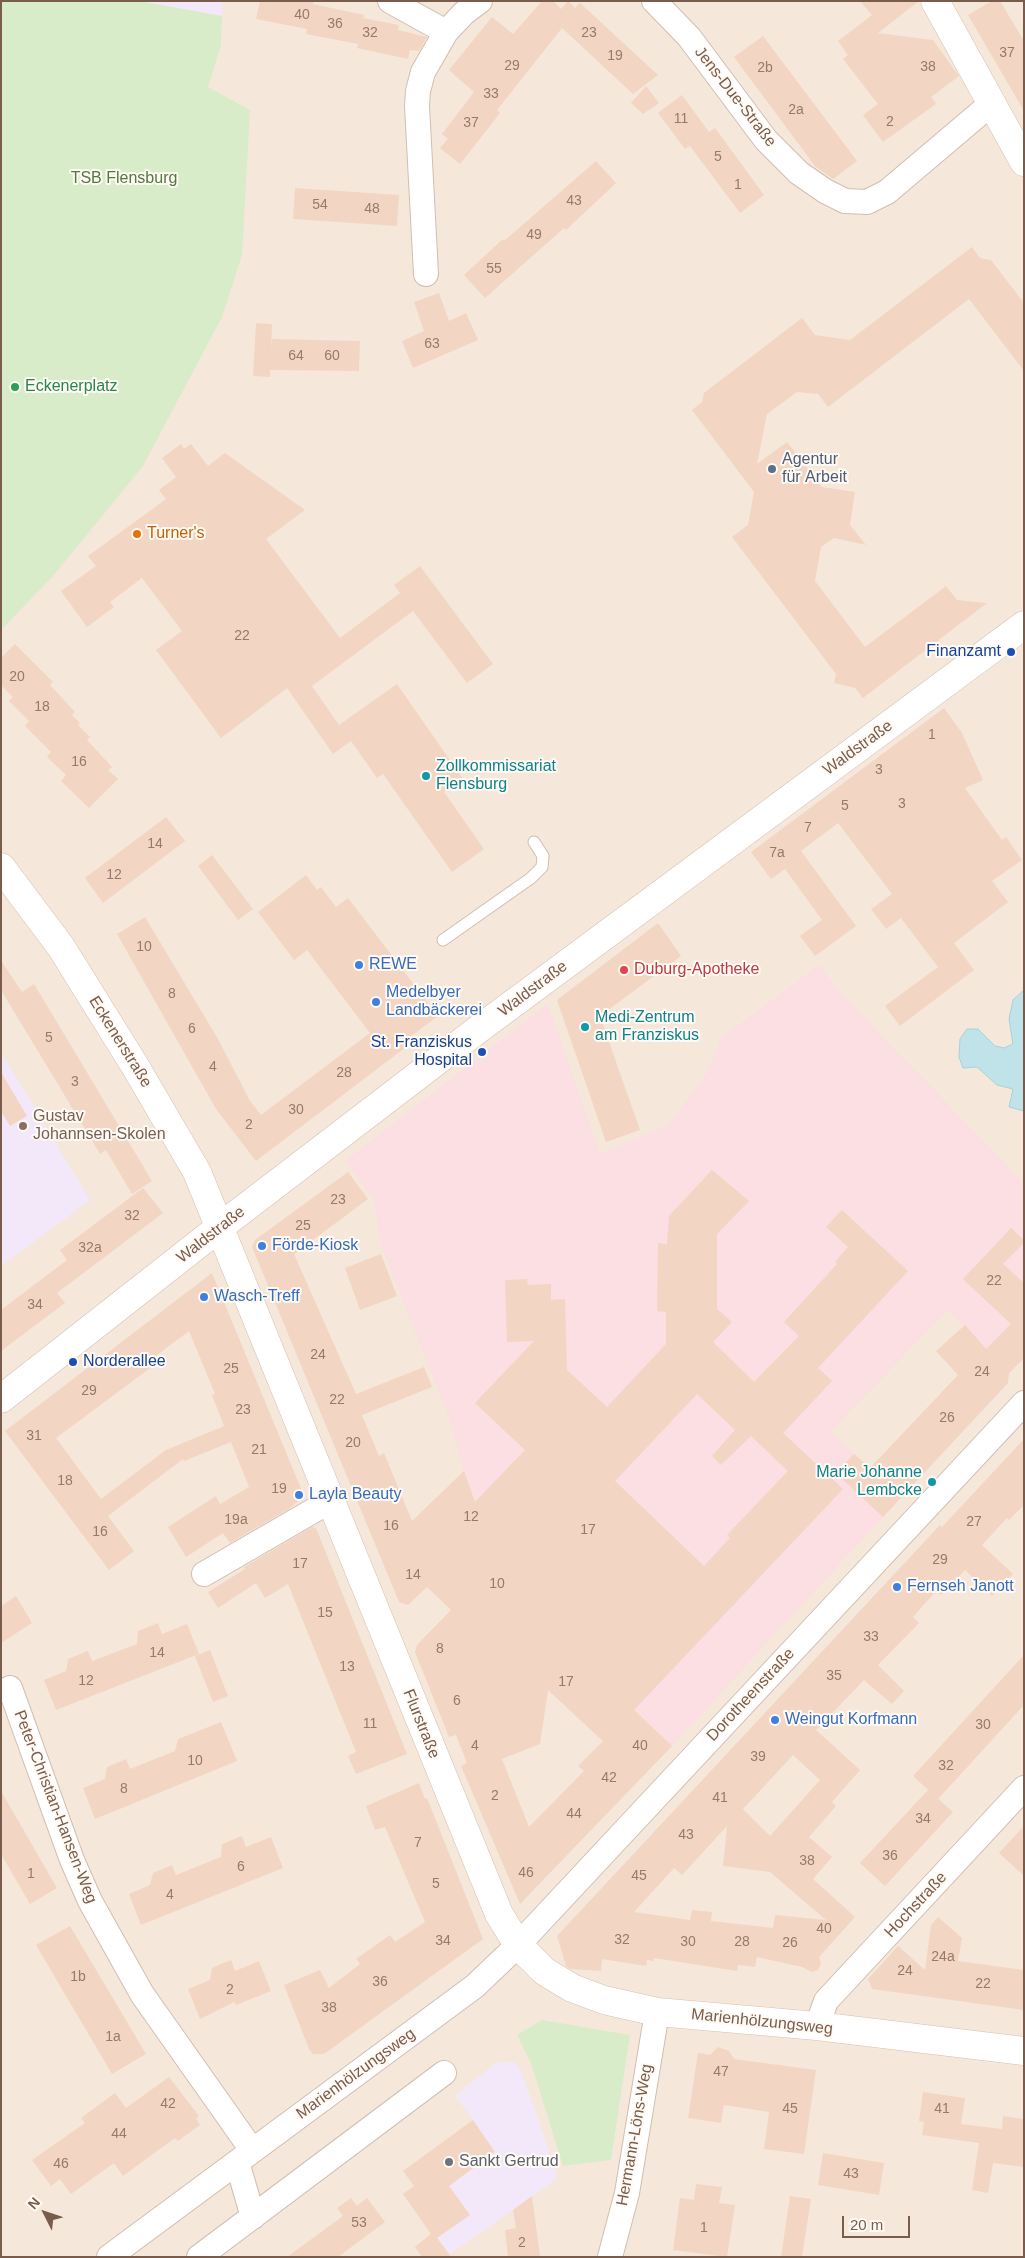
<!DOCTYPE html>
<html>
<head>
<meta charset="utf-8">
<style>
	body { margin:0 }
	#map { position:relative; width:1025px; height:2258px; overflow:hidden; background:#fdf6ec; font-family:Arial,sans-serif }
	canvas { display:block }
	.frame { position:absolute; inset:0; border:2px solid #7a5c4d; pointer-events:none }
	.north { position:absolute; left:20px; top:2188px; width:50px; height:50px; -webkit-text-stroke:4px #fffaf3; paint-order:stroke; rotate:311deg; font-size:14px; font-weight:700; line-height:20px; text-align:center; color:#7a5c4d }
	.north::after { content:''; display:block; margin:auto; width:18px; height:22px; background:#7a5c4d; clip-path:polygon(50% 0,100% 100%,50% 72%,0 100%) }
	.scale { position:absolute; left:842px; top:2216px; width:68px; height:22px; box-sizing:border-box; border:2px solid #7a5c4d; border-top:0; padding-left:6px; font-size:15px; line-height:18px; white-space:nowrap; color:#7a5c4d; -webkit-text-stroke:4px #fffaf3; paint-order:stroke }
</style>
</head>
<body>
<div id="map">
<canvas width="1025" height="2258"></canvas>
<div class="frame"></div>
<div class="north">N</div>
<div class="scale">20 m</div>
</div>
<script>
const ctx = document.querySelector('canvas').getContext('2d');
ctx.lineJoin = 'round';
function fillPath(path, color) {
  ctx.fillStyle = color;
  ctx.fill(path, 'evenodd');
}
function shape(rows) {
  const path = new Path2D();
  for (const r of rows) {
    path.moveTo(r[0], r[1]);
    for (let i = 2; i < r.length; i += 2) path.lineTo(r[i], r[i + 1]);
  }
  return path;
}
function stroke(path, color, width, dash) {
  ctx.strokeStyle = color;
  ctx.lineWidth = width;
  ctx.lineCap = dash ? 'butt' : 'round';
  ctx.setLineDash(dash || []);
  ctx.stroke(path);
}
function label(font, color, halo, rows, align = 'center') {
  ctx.font = font + ' Arial,sans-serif';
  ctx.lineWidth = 4;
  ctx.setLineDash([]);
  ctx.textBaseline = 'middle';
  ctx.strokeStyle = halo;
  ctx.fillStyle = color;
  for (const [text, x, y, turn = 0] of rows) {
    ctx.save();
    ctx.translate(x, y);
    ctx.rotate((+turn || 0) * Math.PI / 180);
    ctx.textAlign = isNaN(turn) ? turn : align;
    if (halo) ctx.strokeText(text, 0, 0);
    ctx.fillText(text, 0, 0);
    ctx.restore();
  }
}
const residential = shape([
	[1,1,1024,1,1024,2257,1,2257]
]);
const education = shape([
	[139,1,223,1,222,16],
	[1,1052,90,1200,1,1266],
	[507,2061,515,2063,521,2070,558,2178,450,2254,425,2221,449,2186,495,2152,455,2095,496,2063]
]);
const medical = shape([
	[819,965,844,997,1024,1183,1024,1358,1009,1374,948,1310,830,1432,901,1497,672,1746,638,1714,607,1746,546,1688,464,1471,450,1420,382,1248,373,1199,345,1161,548,1004,600,1154,669,1124,707,1073,721,1038]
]);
const green = shape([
	[1,1,139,1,222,16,221,45,208,87,250,110,242,255,222,317,143,466,53,576,1,630],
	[542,2020,630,2035,611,2160,563,2166,531,2063,517,2035]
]);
const water = shape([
	[1024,990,1024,1111,1009,1107,1013,1089,997,1085,977,1067,963,1068,959,1057,960,1039,967,1029,978,1029,995,1046,1004,1048,1013,1044,1009,1019,1013,1000,1024,990]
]);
const building = shape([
	[260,1,313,1,313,4,364,15,363,18,399,25,398,30,427,37,419,51,410,50,408,59,357,48,358,44,306,34,307,29,256,19],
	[542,1,553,1,561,9,568,1,575,8,580,3,658,75,633,94,562,28,497,110,500,113,460,164,440,148,448,139,442,134,474,92,449,70,492,17,513,34],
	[860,1,919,1,878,33,933,40,959,76,931,97,936,104,883,142,863,115,878,104,843,59,848,55,838,41,872,15],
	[992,1,1000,1,1024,41,1024,111,968,15],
	[763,36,857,161,833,179,815,166,734,57],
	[646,86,659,103,643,114,631,103],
	[682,95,709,132,715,128,764,195,740,213,690,146,685,149,658,113],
	[596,161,616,183,566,230,564,228,485,298,464,275,503,239,504,241],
	[295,188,399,195,397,226,293,219],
	[972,247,980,258,991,260,1024,303,1024,371,969,299,828,407,818,394,797,392,767,414,757,464,787,442,822,487,855,492,850,525,866,545,834,538,821,547,815,581,865,647,946,586,957,600,987,603,863,698,855,688,834,683,836,674,732,537,748,525,754,492,692,410,702,402,704,393,802,318,815,335,850,340],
	[439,293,449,321,466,313,478,340,413,368,402,341,424,331,414,302],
	[256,323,272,324,271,350,272,339,360,341,359,371,270,370,270,377,253,376],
	[181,444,184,449,191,444,208,466,225,453,305,510,266,539,340,638,400,593,394,585,420,566,493,664,467,683,413,611,312,686,339,725,397,684,463,779,444,792,484,849,452,872,383,774,377,778,351,741,333,754,287,688,221,738,156,650,182,631,142,578,110,602,114,607,87,627,61,591,96,566,88,556,166,499,159,490,176,477,162,458],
	[15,644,53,682,50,685,75,712,72,715,80,723,78,725,90,737,87,740,112,767,108,770,118,779,89,808,61,781,66,775,47,757,51,752,25,726,29,721,9,701,13,697,1,685,1,658],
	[944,708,962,733,983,780,965,788,1002,840,1006,837,1022,860,992,881,1008,902,954,943,974,970,900,1026,885,1006,938,967,901,918,886,929,871,909,892,894,838,823,801,851,856,926,815,956,800,936,822,920,785,869,771,879,751,852],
	[166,817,185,841,103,903,85,878],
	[212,855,253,909,238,920,198,866],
	[306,875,317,890,321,887,336,907,348,898,438,1016,403,1042,406,1047,256,1161,216,1109,117,934,145,917,218,1039,250,1101,261,1115,370,1033,307,950,294,960,258,912],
	[658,923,681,956,600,1016,640,1130,606,1142,557,1000],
	[2,962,22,992,34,984,152,1181,132,1194,106,1150,100,1154,1,990],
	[1,1072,27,1116,10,1126,1,1111],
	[712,1170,749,1201,717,1234,717,1309,732,1322,713,1342,754,1382,799,1336,784,1322,837,1264,835,1262,848,1247,826,1227,842,1210,908,1271,818,1368,832,1381,783,1433,843,1489,634,1710,672,1746,520,1904,461,1766,467,1763,456,1735,449,1737,415,1652,417,1645,451,1610,427,1587,408,1605,399,1602,252,1247,255,1240,348,1172,368,1199,294,1254,356,1394,424,1367,432,1387,362,1415,379,1456,384,1453,412,1521,464,1471,475,1502,525,1450,475,1403,534,1341,507,1342,505,1280,527,1279,528,1285,551,1284,551,1300,565,1299,567,1370,607,1407,666,1344,666,1312,657,1311,658,1243,667,1244,669,1216],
	[697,1394,735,1430,712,1456,721,1465,751,1436,788,1471,727,1535,730,1538,704,1566,615,1481],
	[548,1690,603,1741,578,1766,584,1771,529,1827,502,1759,540,1744],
	[143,1188,163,1213,57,1293,65,1303,1,1351,1,1310,67,1260,60,1250],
	[1011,1228,1024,1240,1024,1243,1003,1264,1024,1283,1024,1358,1009,1373,1008,1383,883,1517,836,1473,854,1454,870,1468,958,1375,936,1351,965,1325,986,1349,1011,1324,963,1279],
	[381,1254,397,1296,360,1310,345,1268],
	[212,1273,304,1496,289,1509,230,1543,223,1533,186,1557,168,1527,216,1496,220,1504,249,1487,231,1442,184,1461,183,1459,108,1516,134,1551,109,1570,5,1431],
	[189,1331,215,1394,212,1395,224,1426,166,1450,101,1499,56,1438,153,1366,149,1361],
	[1024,1439,1024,1505,1009,1520,1007,1518,982,1545,1013,1574,992,1596,965,1570,941,1595,936,1591,913,1617,919,1623,878,1665,904,1691,892,1704,864,1680,816,1730,860,1770,832,1802,836,1806,809,1837,832,1857,813,1879,855,1917,819,1957,821,1964,818,1970,812,1972,802,1967,757,1957,755,1967,738,1965,737,1971,654,1958,654,1961,647,1960,646,1966,602,1959,601,1971,570,1969,566,1966,557,1936,940,1525,942,1527],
	[793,1755,820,1780,770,1836,743,1809],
	[727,1826,723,1866,770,1872,826,1920,775,1915,773,1928,711,1921,712,1912,692,1910,690,1920,634,1912,674,1868,682,1875],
	[312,1527,316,1528,407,1754,356,1774,348,1756,356,1752,288,1584,265,1598,256,1583,218,1608,208,1592,245,1569,244,1567],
	[16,1596,32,1623,1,1643,1,1606],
	[158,1623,162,1634,187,1624,199,1654,56,1710,44,1680,66,1671,68,1659,88,1651,92,1661,137,1644,138,1631],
	[210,1650,228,1696,213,1702,195,1656],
	[1024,1655,1024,1705,938,1799,913,1776],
	[221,1722,237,1761,95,1819,83,1788,105,1779,107,1767,126,1759,130,1769,175,1751,178,1739],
	[419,1783,425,1799,427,1798,483,1939,324,2054,313,2054,309,2049,284,1985,320,1970,329,1988,360,1964,356,1959,390,1935,395,1942,425,1922,385,1827,375,1830,366,1806],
	[928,1790,953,1812,885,1886,860,1863],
	[1,1791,57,1888,30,1904,1,1854],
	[1024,1826,1024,1876,999,1853],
	[242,1836,246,1847,271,1837,283,1868,141,1925,129,1894,150,1885,153,1873,172,1865,176,1875,221,1857,222,1844],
	[938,1917,962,1938,958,1961,1024,1970,1024,2010,872,1989,868,1979,898,1946,925,1970,931,1925],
	[70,1926,146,2054,112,2074,36,1945],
	[231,1960,235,1971,259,1961,271,1991,236,2005,234,2002,200,2019,188,1989,210,1980,212,1968],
	[718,2047,729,2051,734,2059,816,2070,804,2154,764,2149,769,2112,724,2105,721,2123,688,2118,698,2053,710,2055],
	[169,2077,199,2116,196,2118,200,2125,178,2141,175,2138,123,2176,114,2163,71,2194,60,2179,51,2186,32,2160,85,2123,81,2118,115,2093,126,2108],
	[923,2092,965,2098,961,2124,1002,2129,1003,2116,1024,2119,1024,2167,993,2163,988,2193,972,2190,979,2143,922,2135,924,2122,919,2121],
	[473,2120,495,2152,449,2186,470,2215,437,2238,451,2257,422,2257,415,2247,431,2234,403,2194,414,2186,403,2171],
	[823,2153,884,2163,879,2195,818,2185],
	[696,2184,722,2187,719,2203,735,2205,727,2257,673,2250,680,2198,694,2200],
	[532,2196,540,2256,508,2257,505,2230,516,2228,513,2210],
	[790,2196,811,2199,802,2257,781,2257],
	[351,2198,357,2206,367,2198,385,2222,338,2257,287,2257,343,2216,337,2208]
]);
const lane = shape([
	[443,940,531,878,542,867,543,856,534,842]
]);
const street = shape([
	[390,1,446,32],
	[654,1,689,37,766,140,799,173,825,191,845,201,867,202,887,192,992,103],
	[426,274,417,106,418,91,423,72,446,32,464,13,480,1],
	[204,1574,330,1501],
	[10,1688,72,1860,90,1901,142,1994,252,2150],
	[817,2026,826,2001,1024,1788],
	[237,2162,253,2217],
	[109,2257,475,1986,518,1945,1024,1403],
	[199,2257,444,2073],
	[610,2257,627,2193,657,2012]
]);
const secondary = shape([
	[935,1,1024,162],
	[1,867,61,947,135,1066,197,1172,499,1914,518,1945,544,1971,572,1988,604,2000,657,2012,817,2026,1024,2051],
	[1,1399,220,1227,476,1031,1024,625]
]);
const markers = [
	[15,387,5,"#2e9e5b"],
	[772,469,5,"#5c6f8a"],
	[137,534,5,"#e8710a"],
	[1011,652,5,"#1a4fb4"],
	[426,776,5,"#0f9aa8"],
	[359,965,5,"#3f7fe0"],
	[624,970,5,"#e0444e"],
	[376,1002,5,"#3f7fe0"],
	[585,1027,5,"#0f9aa8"],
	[482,1052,5,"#1a4fb4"],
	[23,1126,5,"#8d6e63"],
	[262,1246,5,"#3f7fe0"],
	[204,1297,5,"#3f7fe0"],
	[73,1362,5,"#1a4fb4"],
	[932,1482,5,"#0f9aa8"],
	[299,1495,5,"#3f7fe0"],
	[897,1587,5,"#3f7fe0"],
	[775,1720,5,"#3f7fe0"],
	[449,2162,5,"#6b7280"]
];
const numberNames = [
	["40",302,15],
	["36",335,24],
	["32",370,33],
	["23",589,33],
	["37",1007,53],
	["19",615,56],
	["29",512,66],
	["38",928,67],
	["2b",765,68],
	["33",491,94],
	["2a",796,110],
	["11",681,119],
	["2",890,122],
	["37",471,123],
	["5",718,157],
	["1",738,185],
	["43",574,201],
	["54",320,205],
	["48",372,209],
	["49",534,235],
	["55",494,269],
	["63",432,344],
	["64",296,356],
	["60",332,356],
	["22",242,636],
	["20",17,677],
	["18",42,707],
	["1",932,735],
	["16",79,762],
	["3",879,770],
	["3",902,804],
	["5",845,806],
	["7",808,828],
	["14",155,844],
	["7a",777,853],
	["12",114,875],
	["10",144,947],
	["8",172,994],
	["6",192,1029],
	["5",49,1038],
	["4",213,1067],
	["28",344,1073],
	["3",75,1082],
	["30",296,1110],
	["2",249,1125],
	["23",338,1200],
	["32",132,1216],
	["25",303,1226],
	["32a",90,1248],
	["22",994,1281],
	["34",35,1305],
	["24",318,1355],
	["25",231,1369],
	["24",982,1372],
	["29",89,1391],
	["22",337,1400],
	["23",243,1410],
	["26",947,1418],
	["31",34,1436],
	["20",353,1443],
	["21",259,1450],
	["18",65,1481],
	["19",279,1489],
	["12",471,1517],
	["19a",236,1520],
	["27",974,1522],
	["16",391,1526],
	["17",588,1530],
	["16",100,1532],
	["29",940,1560],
	["17",300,1564],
	["14",413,1575],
	["10",497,1584],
	["15",325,1613],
	["33",871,1637],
	["8",440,1649],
	["14",157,1653],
	["13",347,1667],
	["35",834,1676],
	["12",86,1681],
	["17",566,1682],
	["6",457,1701],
	["11",370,1724],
	["30",983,1725],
	["4",475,1746],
	["40",640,1746],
	["39",758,1757],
	["10",195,1761],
	["32",946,1766],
	["42",609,1778],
	["8",124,1789],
	["2",495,1796],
	["41",720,1798],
	["44",574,1814],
	["34",923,1819],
	["43",686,1835],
	["7",418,1843],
	["36",890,1856],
	["38",807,1861],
	["6",241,1867],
	["46",526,1873],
	["1",31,1874],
	["45",639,1876],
	["5",436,1884],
	["4",170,1895],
	["40",824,1929],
	["32",622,1940],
	["34",443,1941],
	["30",688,1942],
	["28",742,1942],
	["26",790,1943],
	["24a",943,1957],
	["24",905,1971],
	["1b",78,1977],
	["36",380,1982],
	["22",983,1984],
	["2",230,1990],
	["38",329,2008],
	["1a",113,2037],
	["47",721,2072],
	["42",168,2104],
	["45",790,2109],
	["41",942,2109],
	["44",119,2134],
	["46",61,2164],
	["43",851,2174],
	["53",359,2223],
	["1",704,2228],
	["2",522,2243]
];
const streetNames = [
	["Jens-Due-Straße",735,97,52],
	["Waldstraße",858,748,-36],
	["Waldstraße",533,989,-37],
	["Eckenerstraße",120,1042,58],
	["Waldstraße",211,1235,-38],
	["Dorotheenstraße",751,1695,-47],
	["Flurstraße",421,1724,68],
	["Peter-Christian-Hansen-Weg",55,1807,69],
	["Hochstraße",916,1905,-47],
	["Marienhölzungsweg",762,2022,6],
	["Marienhölzungsweg",356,2074,-36],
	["Hermann-Löns-Weg",635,2135,-80]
];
const parkNames = [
	["TSB Flensburg",124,179]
];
const leisureNames = [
	["Eckenerplatz",25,387]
];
const serviceNames = [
	["Agentur",782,460],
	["für Arbeit",782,478]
];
const foodNames = [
	["Turner's",147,534]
];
const transitNames = [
	["Finanzamt",1001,652],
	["St. Franziskus",472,1043],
	["Hospital",472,1061],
	["Norderallee",83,1362,"left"]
];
const cultureNames = [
	["Zollkommissariat",436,767],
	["Flensburg",436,785],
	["Medi-Zentrum",595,1018],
	["am Franziskus",595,1036],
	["Marie Johanne",922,1473,"right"],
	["Lembcke",922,1491,"right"]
];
const shopNames = [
	["REWE",369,965],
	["Medelbyer",386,993],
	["Landbäckerei",386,1011],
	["Förde-Kiosk",272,1246],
	["Wasch-Treff",214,1297],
	["Layla Beauty",309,1495],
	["Fernseh Janott",907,1587],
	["Weingut Korfmann",785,1720]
];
const healthNames = [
	["Duburg-Apotheke",634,970]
];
const educationNames = [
	["Gustav",33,1117],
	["Johannsen-Skolen",33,1135]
];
const worshipNames = [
	["Sankt Gertrud",459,2162]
];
fillPath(residential, '#f5e8da');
fillPath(education, '#f3e8fa');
fillPath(medical, '#fbdfe3');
fillPath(green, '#d8ecc9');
fillPath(water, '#bfe3e8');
stroke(water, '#a5d3da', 1);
fillPath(building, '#f3d5c3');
stroke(lane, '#d1beb0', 13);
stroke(street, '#d1beb0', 26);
stroke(secondary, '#d6c0b0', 29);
stroke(lane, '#fff', 11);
stroke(street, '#fff', 24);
stroke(secondary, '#fff', 28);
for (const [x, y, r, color] of markers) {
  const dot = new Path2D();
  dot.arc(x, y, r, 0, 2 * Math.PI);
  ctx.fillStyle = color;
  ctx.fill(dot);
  stroke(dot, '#fffaf3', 2);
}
label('14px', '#987a6a', null, numberNames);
label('16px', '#7a5c4d', '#fffaf3', streetNames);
label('16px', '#537a41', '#fffaf3', parkNames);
label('16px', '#27864d', '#fffaf3', leisureNames, 'left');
label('16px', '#4e5e75', '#fffaf3', serviceNames, 'left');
label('16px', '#c56008', '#fffaf3', foodNames, 'left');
label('16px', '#164399', '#fffaf3', transitNames, 'right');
label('16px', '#0d838f', '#fffaf3', cultureNames, 'left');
label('16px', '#366cbe', '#fffaf3', shopNames, 'left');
label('16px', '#be3a42', '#fffaf3', healthNames, 'left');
label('16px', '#785e54', '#fffaf3', educationNames, 'left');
label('16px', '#5b616d', '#fffaf3', worshipNames, 'left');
</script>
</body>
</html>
